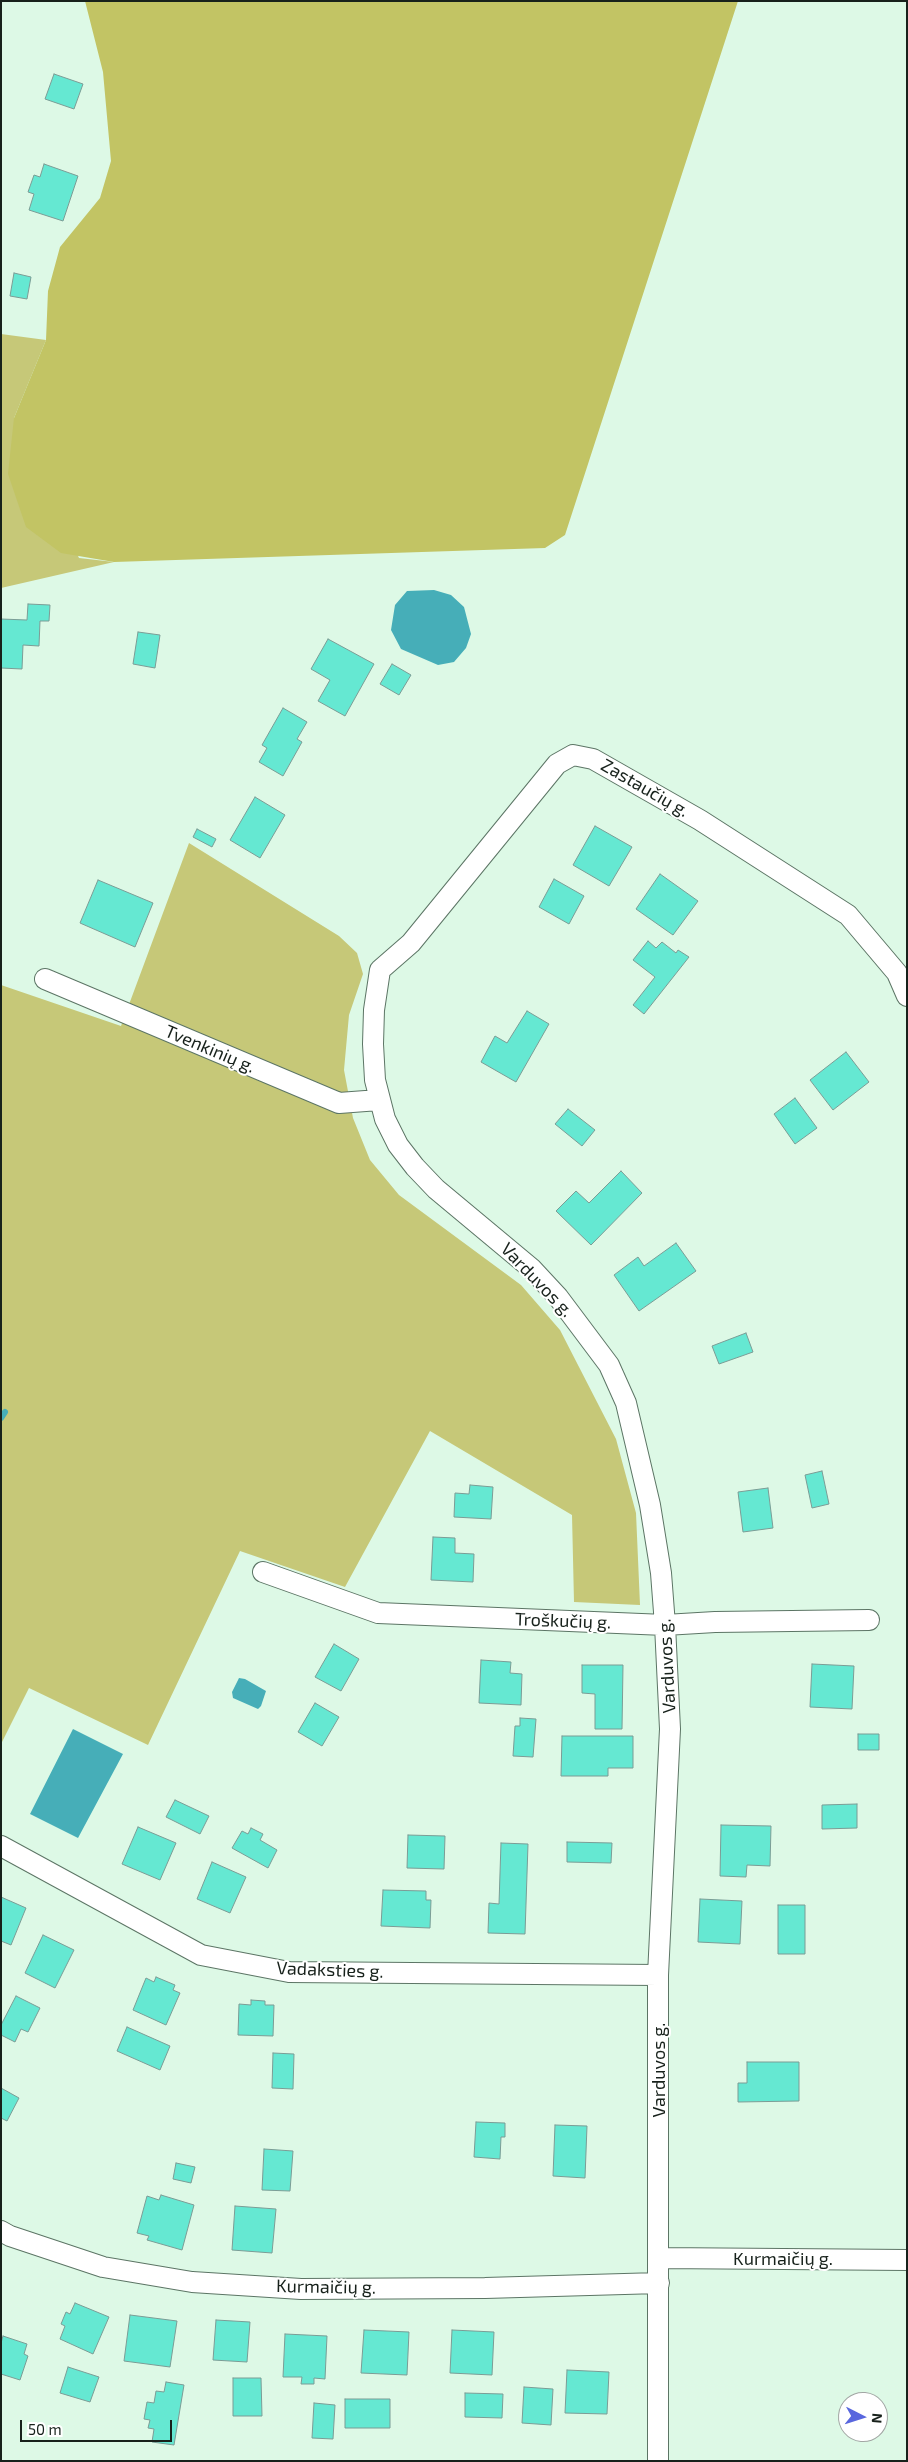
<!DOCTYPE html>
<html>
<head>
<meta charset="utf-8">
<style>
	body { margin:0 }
	#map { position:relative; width:908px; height:2462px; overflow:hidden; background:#ddf9e6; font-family:"Exo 2",sans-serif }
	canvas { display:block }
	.frame { position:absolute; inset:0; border:2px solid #17211b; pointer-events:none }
	.north { position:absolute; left:838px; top:2392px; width:50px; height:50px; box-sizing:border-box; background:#fff; border:1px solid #a2a6a4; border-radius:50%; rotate:95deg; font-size:14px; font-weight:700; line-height:20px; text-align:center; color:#17211b }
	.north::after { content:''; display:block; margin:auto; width:18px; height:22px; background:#5967de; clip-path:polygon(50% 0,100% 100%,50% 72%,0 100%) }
	.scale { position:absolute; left:20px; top:2420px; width:152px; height:22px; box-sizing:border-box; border:2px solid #17211b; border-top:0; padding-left:6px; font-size:15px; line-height:18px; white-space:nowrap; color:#17211b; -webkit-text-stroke:4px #fff; paint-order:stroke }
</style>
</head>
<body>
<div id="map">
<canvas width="908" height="2462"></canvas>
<div class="frame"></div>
<div class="north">N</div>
<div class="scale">50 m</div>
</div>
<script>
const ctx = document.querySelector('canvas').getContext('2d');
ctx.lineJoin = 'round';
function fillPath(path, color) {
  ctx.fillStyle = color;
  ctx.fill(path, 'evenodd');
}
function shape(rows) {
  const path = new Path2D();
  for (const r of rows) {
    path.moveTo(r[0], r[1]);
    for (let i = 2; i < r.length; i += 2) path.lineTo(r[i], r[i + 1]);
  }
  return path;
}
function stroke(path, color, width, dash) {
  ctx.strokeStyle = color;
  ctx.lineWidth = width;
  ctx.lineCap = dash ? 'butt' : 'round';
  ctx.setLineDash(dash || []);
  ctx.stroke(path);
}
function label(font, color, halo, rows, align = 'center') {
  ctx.font = font + ' "Exo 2",sans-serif';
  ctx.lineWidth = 4;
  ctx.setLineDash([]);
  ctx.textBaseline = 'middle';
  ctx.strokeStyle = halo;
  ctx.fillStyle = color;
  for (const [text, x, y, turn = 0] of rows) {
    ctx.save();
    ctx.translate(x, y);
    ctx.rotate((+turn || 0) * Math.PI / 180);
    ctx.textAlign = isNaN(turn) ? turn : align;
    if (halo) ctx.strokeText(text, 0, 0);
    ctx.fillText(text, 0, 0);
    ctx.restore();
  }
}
const green = shape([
	[1,334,46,340,14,418,79,558,114,562,1,588],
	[189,843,339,936,357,953,363,974,349,1015,344,1070,353,1118,370,1160,399,1195,521,1285,560,1330,616,1439,636,1513,640,1605,574,1602,572,1515,430,1431,345,1587,240,1551,148,1745,29,1688,1,1744,1,985,121,1026]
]);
const forest = shape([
	[85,1,738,1,565,535,545,548,114,562,61,553,26,527,8,474,14,418,46,340,48,291,60,247,100,198,111,161,103,72]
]);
const water = shape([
	[434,590,451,595,464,607,471,634,466,648,454,662,438,665,401,649,391,630,395,605,407,591],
	[239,1678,245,1679,266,1691,261,1706,258,1709,233,1698,232,1692],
	[73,1729,123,1754,78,1838,30,1814]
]);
const stream = shape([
	[1,1418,5,1412]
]);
const building = shape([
	[54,74,83,84,74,109,45,99,54,74],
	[44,164,78,176,63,221,29,210,34,194,28,192,34,175,40,177,44,164],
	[14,273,31,277,27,299,10,296,14,273],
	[28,604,50,605,49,621,40,621,39,646,23,645,22,669,1,668,1,619,27,620,28,604],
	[138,632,160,635,155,668,133,664,138,632],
	[328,639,374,664,345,716,318,701,330,680,311,669,328,639],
	[392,664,411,675,399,695,380,684,392,664],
	[283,708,307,722,297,739,302,742,283,776,259,762,267,748,262,745,283,708],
	[255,797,285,815,260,858,230,840,255,797],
	[595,826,632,847,609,886,573,865,595,826],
	[197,829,216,839,212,847,193,837,197,829],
	[660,874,698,901,673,935,636,909,660,874],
	[554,879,584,896,569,924,539,907,554,879],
	[98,880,153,903,135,947,80,923,98,880],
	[648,941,656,948,662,942,676,953,678,950,689,957,644,1014,633,1005,655,977,633,960,648,941],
	[527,1011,549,1024,516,1082,481,1062,495,1036,507,1043,527,1011],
	[846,1052,869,1082,833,1110,810,1080,846,1052],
	[795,1098,817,1128,795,1144,774,1114,795,1098],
	[568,1109,595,1130,582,1146,555,1124,568,1109],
	[621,1171,642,1193,591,1245,556,1211,576,1191,589,1203,621,1171],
	[676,1243,696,1271,639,1311,614,1275,638,1257,644,1266,676,1243],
	[746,1333,753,1352,719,1364,712,1346,746,1333],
	[822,1471,829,1504,812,1508,805,1475,822,1471],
	[470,1485,493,1487,491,1519,454,1517,455,1493,469,1494,470,1485],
	[768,1488,773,1528,743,1532,738,1492,768,1488],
	[433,1537,455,1538,455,1553,474,1554,473,1582,431,1580,433,1537],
	[334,1644,359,1659,341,1691,315,1677,334,1644],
	[481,1660,511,1662,510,1673,522,1674,521,1705,479,1703,481,1660],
	[812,1664,854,1666,852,1709,810,1707,812,1664],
	[582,1665,623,1665,622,1729,595,1729,595,1694,582,1693,582,1665],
	[315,1703,339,1717,322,1746,298,1732,315,1703],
	[520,1718,536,1719,533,1757,513,1756,515,1726,520,1726,520,1718],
	[858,1734,879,1734,879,1750,858,1750,858,1734],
	[562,1736,633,1736,633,1768,608,1768,608,1776,561,1776,562,1736],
	[175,1800,209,1816,200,1834,166,1817,175,1800],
	[857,1804,857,1828,822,1829,822,1805,857,1804],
	[721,1825,771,1826,770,1866,747,1865,746,1877,720,1876,721,1825],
	[138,1827,176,1843,160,1880,122,1864,138,1827],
	[251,1828,263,1834,260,1840,277,1850,268,1868,232,1848,242,1831,248,1834,251,1828],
	[408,1835,445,1836,444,1869,407,1868,408,1835],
	[567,1842,612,1843,611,1863,567,1862,567,1842],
	[501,1843,528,1844,525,1934,488,1933,489,1903,499,1904,501,1843],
	[212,1862,246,1877,230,1913,197,1899,212,1862],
	[383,1890,426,1891,426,1900,431,1900,430,1928,381,1926,383,1890],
	[1,1897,26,1908,11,1945,1,1941,1,1897],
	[700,1899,742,1901,740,1944,698,1942,700,1899],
	[778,1905,805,1905,805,1954,778,1954,778,1905],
	[43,1935,74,1950,55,1988,25,1973,43,1935],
	[156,1977,175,1985,173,1990,180,1993,166,2025,133,2010,146,1978,154,1982,156,1977],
	[16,1996,40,2008,28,2032,21,2029,15,2042,1,2035,1,2025,16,1996],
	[251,2000,265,2001,265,2005,274,2005,273,2036,238,2035,239,2004,251,2005,251,2000],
	[127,2027,170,2046,160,2070,117,2051,127,2027],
	[273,2053,294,2054,293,2089,272,2088,273,2053],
	[747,2062,799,2062,799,2101,738,2102,738,2083,747,2083,747,2062],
	[1,2088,19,2098,7,2121,1,2118,1,2088],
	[476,2122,505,2123,505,2137,501,2137,500,2159,474,2157,476,2122],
	[555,2125,587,2126,585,2178,553,2176,555,2125],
	[264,2149,293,2151,290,2191,262,2190,264,2149],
	[176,2163,195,2167,191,2183,173,2179,176,2163],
	[161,2195,194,2205,182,2250,147,2240,149,2236,137,2233,147,2196,159,2200,161,2195],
	[235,2206,276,2209,272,2253,232,2250,235,2206],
	[75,2303,109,2317,93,2354,60,2339,65,2326,61,2324,66,2312,70,2314,75,2303],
	[130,2315,177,2321,170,2367,124,2361,130,2315],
	[216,2320,250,2322,247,2362,213,2360,216,2320],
	[364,2330,409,2332,407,2375,361,2373,364,2330],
	[452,2330,494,2332,492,2375,450,2373,452,2330],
	[285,2334,327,2336,325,2379,314,2378,314,2384,301,2384,302,2377,283,2377,285,2334],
	[3,2336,27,2344,24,2354,28,2356,20,2380,1,2374,1,2343,3,2336],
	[68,2367,99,2377,90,2402,60,2393,68,2367],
	[567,2370,609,2372,607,2414,565,2413,567,2370],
	[233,2378,261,2378,262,2416,233,2416,233,2378],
	[166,2382,184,2385,174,2445,152,2442,154,2429,148,2428,150,2420,144,2419,147,2402,154,2403,156,2391,164,2392,166,2382],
	[524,2387,553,2389,551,2425,522,2423,524,2387],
	[465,2393,503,2394,502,2418,465,2417,465,2393],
	[345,2399,390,2399,390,2428,345,2428,345,2399],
	[314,2403,335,2405,333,2439,312,2438,314,2403]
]);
const street = shape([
	[45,979,339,1103,379,1100],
	[263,1572,378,1613,665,1625,715,1622,869,1620],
	[1,1846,201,1955,289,1972,658,1975],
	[1,2231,10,2236,103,2267,192,2282,301,2289,485,2288,659,2283],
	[660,2258,907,2260],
	[658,2461,658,1975,670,1729,665,1625,661,1573,650,1505,626,1403,609,1365,558,1297,532,1269,436,1189,415,1167,398,1145,385,1119,375,1080,373,1044,374,1010,380,970,411,943,557,764,573,755,593,759,700,820,848,915,897,973,907,996]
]);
const streetNames = [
	["Zastaučių g.",645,788,30],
	["Tvenkinių g.",210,1049,23],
	["Varduvos g.",537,1280,46],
	["Troškučių g.",563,1621,2],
	["Varduvos g.",667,1666,-93],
	["Vadaksties g.",330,1970,2],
	["Varduvos g.",659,2070,-90],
	["Kurmaičių g.",783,2259],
	["Kurmaičių g.",326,2287,1]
];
fillPath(green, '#c6c878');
fillPath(forest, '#c2c464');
fillPath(water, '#46aeb8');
stroke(stream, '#46aeb8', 6);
fillPath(building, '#65e8d2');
stroke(building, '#7b9c95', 1);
stroke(street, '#5c7565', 22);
stroke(street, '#fff', 20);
label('18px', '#17211b', '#fff', streetNames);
</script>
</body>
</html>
